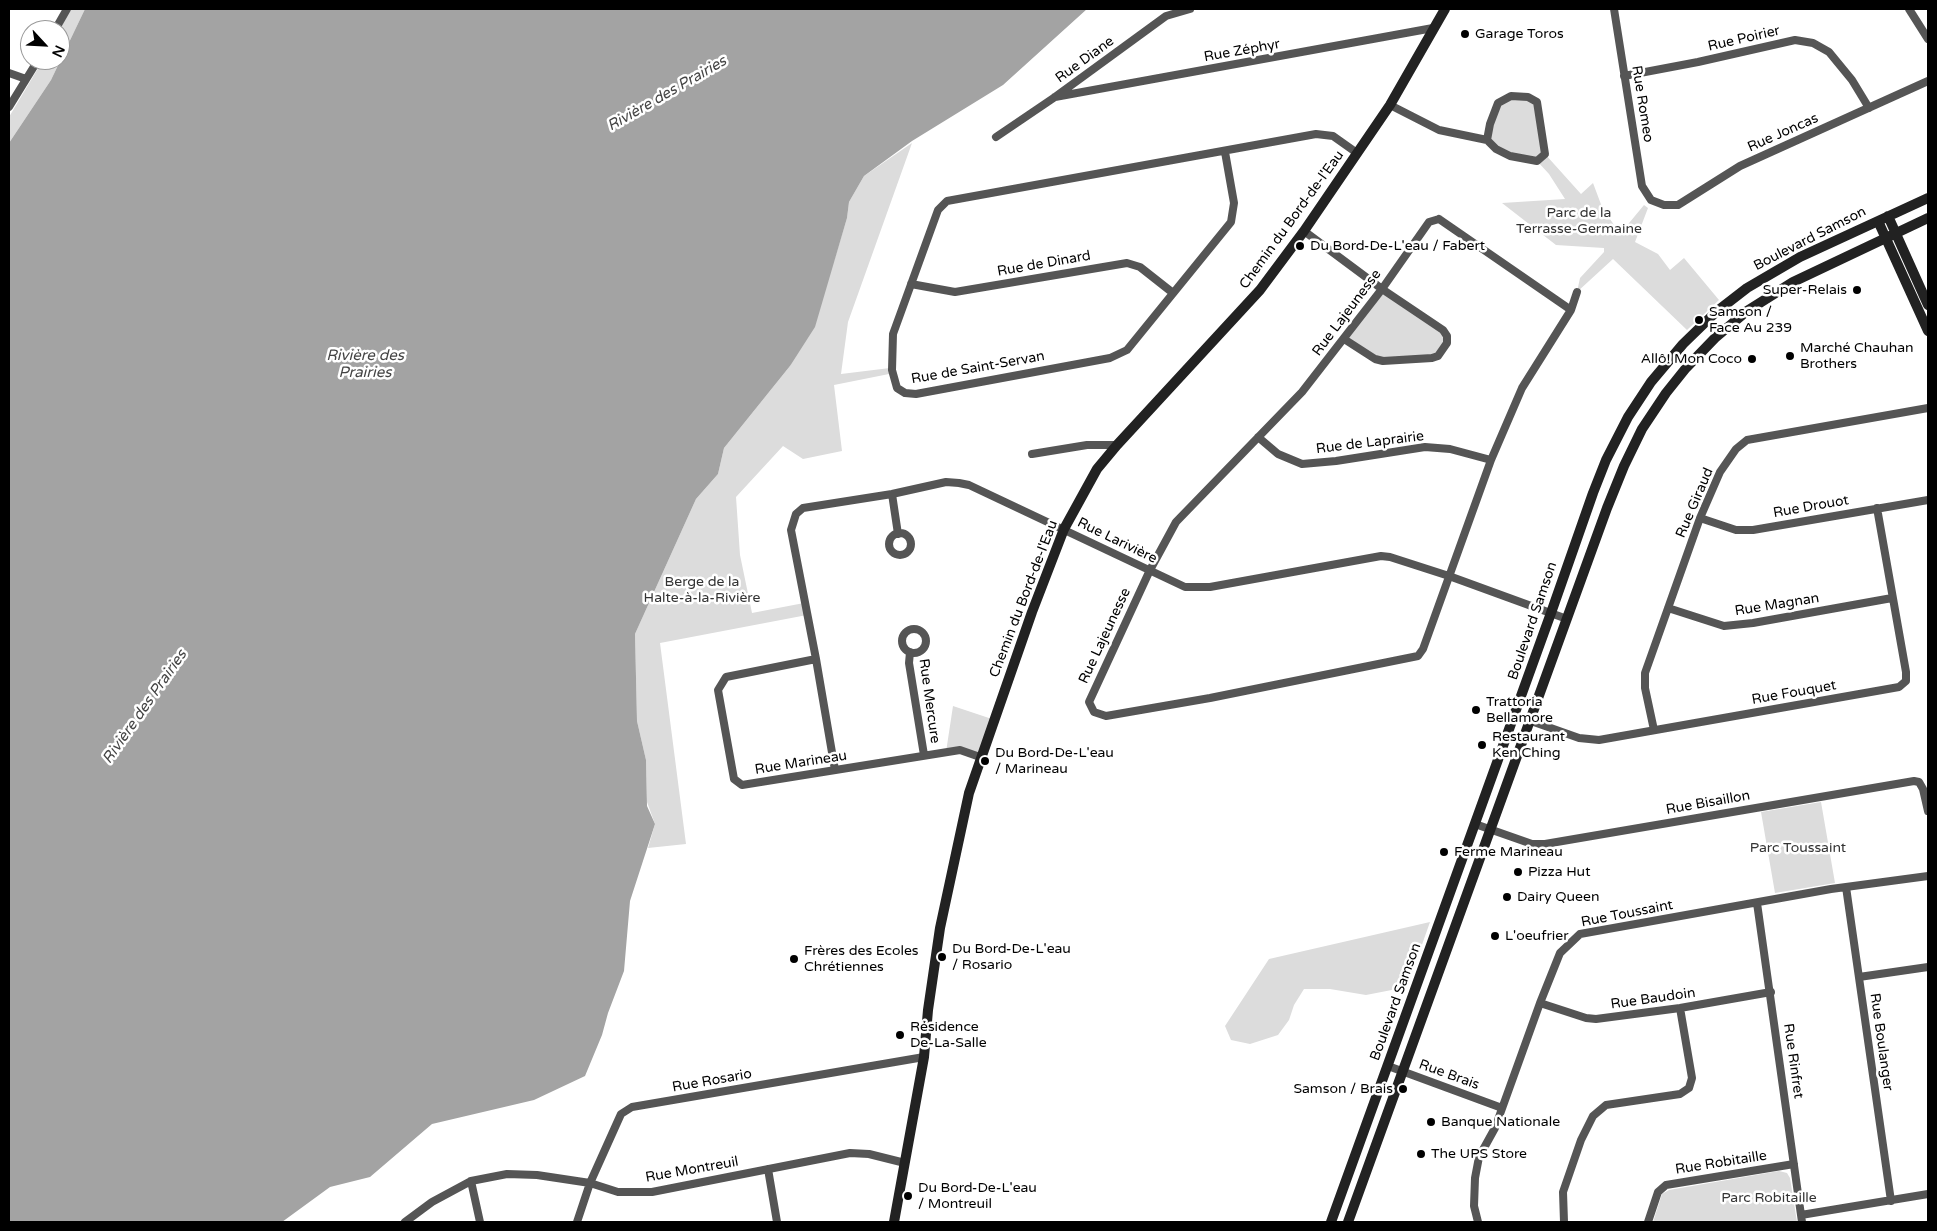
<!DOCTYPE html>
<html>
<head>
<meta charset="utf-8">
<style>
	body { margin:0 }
	#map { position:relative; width:1937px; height:1231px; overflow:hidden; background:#fff; font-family:"Varela Round",sans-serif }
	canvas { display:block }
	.frame { position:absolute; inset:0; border:10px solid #000; pointer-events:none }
	.north { position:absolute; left:20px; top:20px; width:50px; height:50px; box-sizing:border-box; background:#fff; border:1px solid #999; border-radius:50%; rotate:115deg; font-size:14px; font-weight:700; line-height:20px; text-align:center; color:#000 }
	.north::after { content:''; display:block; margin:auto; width:18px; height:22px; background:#000; clip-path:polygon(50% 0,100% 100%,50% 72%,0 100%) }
</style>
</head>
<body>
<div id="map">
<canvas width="1937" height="1231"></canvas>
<div class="frame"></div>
<div class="north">N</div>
</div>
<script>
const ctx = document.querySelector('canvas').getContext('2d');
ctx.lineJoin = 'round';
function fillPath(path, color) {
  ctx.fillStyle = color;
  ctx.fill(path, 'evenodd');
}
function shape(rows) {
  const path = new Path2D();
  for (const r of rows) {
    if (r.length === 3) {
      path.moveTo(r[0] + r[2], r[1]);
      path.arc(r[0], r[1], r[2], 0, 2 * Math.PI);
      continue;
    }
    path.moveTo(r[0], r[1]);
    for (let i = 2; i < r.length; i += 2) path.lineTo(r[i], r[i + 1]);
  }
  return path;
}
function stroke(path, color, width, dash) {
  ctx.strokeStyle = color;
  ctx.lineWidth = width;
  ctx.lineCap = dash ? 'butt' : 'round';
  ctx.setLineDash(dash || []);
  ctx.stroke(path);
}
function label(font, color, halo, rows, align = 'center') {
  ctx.font = font + ' "Varela Round",sans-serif';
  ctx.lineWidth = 5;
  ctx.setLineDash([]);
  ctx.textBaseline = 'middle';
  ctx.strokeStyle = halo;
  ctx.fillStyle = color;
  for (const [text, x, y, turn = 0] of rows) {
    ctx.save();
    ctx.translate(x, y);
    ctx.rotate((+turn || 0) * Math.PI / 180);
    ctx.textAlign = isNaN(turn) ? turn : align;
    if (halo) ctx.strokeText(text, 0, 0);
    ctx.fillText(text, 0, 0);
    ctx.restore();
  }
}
const green = shape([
	[70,9,85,9,51,80,9,143,9,117,43,60,60,60,60,30],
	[1511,96,1537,102,1545,154,1581,194,1593,183,1602,207,1620,234,1644,205,1648,208,1635,242,1658,254,1670,270,1684,258,1719,300,1687,330,1613,259,1577,292,1580,278,1604,252,1604,248,1556,245,1502,203,1565,199,1549,174,1537,161,1526,160,1487,141,1498,103],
	[912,143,848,322,841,374,890,368,889,374,834,385,842,451,803,459,783,446,736,497,740,555,752,613,804,603,807,615,660,643,686,844,648,848,655,824,647,802,646,760,637,721,635,634,696,499,718,474,724,448,790,366,834,261,847,218,849,202,864,176],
	[1382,289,1447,336,1438,356,1383,361,1344,339],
	[953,706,992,719,980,757,960,750,946,752],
	[1821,802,1835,883,1775,893,1761,812],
	[1430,922,1407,987,1366,995,1330,989,1304,989,1294,1005,1289,1020,1278,1035,1250,1044,1231,1040,1225,1026,1269,959],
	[1779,1171,1787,1173,1790,1178,1797,1222,1653,1222,1662,1194,1669,1190]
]);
const water = shape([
	[85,9,1087,9,1003,85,912,141,864,176,849,202,847,218,815,327,790,366,724,448,718,474,696,499,635,634,637,721,646,760,647,806,655,824,630,901,624,971,608,1013,602,1035,585,1076,534,1100,432,1124,370,1177,330,1187,282,1222,9,1222,9,143,51,80]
]);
const street = shape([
	[1614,9,1642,186,1651,200,1664,205,1678,205,1740,166,1928,81],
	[1909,9,1928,39],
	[55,30,67,9],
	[9,73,26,79],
	[1624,76,1698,62,1795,40,1813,43,1829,52,1852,80,1869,108],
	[1055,97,1433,28],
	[1390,105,1439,130,1487,140,1496,149,1510,156,1537,161,1545,154,1537,102,1528,97,1511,96,1498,103,1490,124,1487,140],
	[9,107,38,60],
	[996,137,1055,97,1166,16,1190,9],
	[1225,152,1234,203,1231,222,1127,350,1110,358,916,394,905,393,897,388,892,370,893,334,938,210,947,201,1316,134,1333,136,1357,153],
	[1439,219,1571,310,1522,388,1491,460,1423,649,1418,656,1210,698,1106,716,1094,712,1089,702,1150,570,1176,522,1302,392,1382,289,1429,222,1439,219],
	[1304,231,1382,289,1443,330,1447,336,1447,343,1438,356,1432,358,1383,361,1375,359,1344,339],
	[911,284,955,292,1127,263,1140,267,1173,293],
	[1571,310,1577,292],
	[1258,437,1278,454,1302,464,1336,461,1425,447,1450,449,1491,460],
	[1032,454,1087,445,1117,445],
	[892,494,898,534],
	[1700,518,1736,530,1753,530,1928,500],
	[900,544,11],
	[1668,608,1724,626,1753,623,1892,598],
	[914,641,12],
	[910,652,909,663,924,755],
	[816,659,726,677,718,690,734,779,742,785,960,750,980,757],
	[1514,715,1579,738,1599,740,1899,687,1906,681,1906,672,1877,508],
	[1654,730,1645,688,1645,673,1700,518,1720,472,1736,449,1747,440,1928,408],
	[835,770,816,659,791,530,796,514,803,508,892,494,946,482,959,483,969,485,1185,587,1210,587,1381,556,1390,557,1449,576,1567,619],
	[1475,824,1532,844,1545,844,1914,781,1919,782,1923,789,1928,811],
	[1846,887,1891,1201],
	[1757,903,1802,1222],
	[1859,977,1928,967],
	[1540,1003,1586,1018,1596,1019,1680,1008,1771,992],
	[1388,1066,1502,1108],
	[768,1169,777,1222],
	[471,1181,480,1222],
	[1801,1215,1928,1194],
	[405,1222,432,1202,471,1181,507,1174,537,1175,590,1183,618,1192,652,1192,850,1153,869,1154,905,1163],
	[577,1222,590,1183,621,1114,632,1107,924,1057],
	[1478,1222,1474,1206,1475,1178,1479,1157,1495,1128,1540,1003,1560,953,1580,934,1831,889,1928,876],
	[1564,1222,1563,1192,1581,1140,1593,1116,1606,1105,1680,1094,1689,1088,1692,1078,1680,1008],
	[1648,1222,1658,1192,1666,1185,1794,1164]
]);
const secondary = shape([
	[1888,216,1928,305],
	[1878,221,1928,331],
	[894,1222,924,1057,928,1010,940,928,969,793,1032,612,1064,529,1097,469,1117,445,1260,290,1304,231,1390,105,1445,9],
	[1331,1222,1551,613,1593,493,1606,460,1628,417,1651,382,1683,344,1716,312,1747,288,1800,257,1928,198],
	[1348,1222,1607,508,1624,466,1642,429,1666,393,1686,368,1715,338,1747,311,1793,282,1928,218]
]);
const markers = [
	[1465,34,5,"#000"],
	[1300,246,5,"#000"],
	[1857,290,5,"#000"],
	[1699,320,5,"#000"],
	[1790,356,5,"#000"],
	[1752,359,5,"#000"],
	[1476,710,5,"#000"],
	[1482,745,5,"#000"],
	[985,761,5,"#000"],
	[1444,852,5,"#000"],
	[1518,872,5,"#000"],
	[1507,897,5,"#000"],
	[1495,936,5,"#000"],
	[942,957,5,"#000"],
	[794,959,5,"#000"],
	[900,1035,5,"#000"],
	[1403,1089,5,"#000"],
	[1431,1122,5,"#000"],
	[1421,1154,5,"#000"],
	[908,1196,5,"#000"]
];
const poiNames = [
	["Garage Toros",1475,34],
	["Du Bord-De-L'eau / Fabert",1310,246],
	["Super-Relais",1847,290,"right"],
	["Samson /",1709,312],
	["Face Au 239",1709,328],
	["Marché Chauhan",1800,348],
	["Brothers",1800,364],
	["Allô! Mon Coco",1742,359,"right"],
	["Trattoria",1486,702],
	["Bellamore",1486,718],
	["Restaurant",1492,737],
	["Ken Ching",1492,753],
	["Du Bord-De-L'eau",995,753],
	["/ Marineau",995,769],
	["Ferme Marineau",1454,852],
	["Pizza Hut",1528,872],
	["Dairy Queen",1517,897],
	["L'oeufrier",1505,936],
	["Du Bord-De-L'eau",952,949],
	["/ Rosario",952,965],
	["Frères des Ecoles",804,951],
	["Chrétiennes",804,967],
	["Résidence",910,1027],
	["De-La-Salle",910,1043],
	["Samson / Brais",1393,1089,"right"],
	["Banque Nationale",1441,1122],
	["The UPS Store",1431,1154],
	["Du Bord-De-L'eau",918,1188],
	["/ Montreuil",918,1204]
];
const streetNames = [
	["Rue Poirier",1744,39,-13],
	["Rue Zéphyr",1242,51,-10],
	["Rue Diane",1085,60,-36],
	["Rue Romeo",1642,104,81],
	["Rue Joncas",1783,133,-24],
	["Chemin du Bord-de-l'Eau",1292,220,-54],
	["Boulevard Samson",1810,239,-27],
	["Rue de Dinard",1044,264,-10],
	["Rue Lajeunesse",1347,313,-53],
	["Rue de Saint-Servan",978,368,-10],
	["Rue de Laprairie",1370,443,-7],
	["Rue Giraud",1695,503,-67],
	["Rue Drouot",1811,507,-10],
	["Rue Larivière",1117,541,26],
	["Chemin du Bord-de-l'Eau",1024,599,-69],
	["Rue Magnan",1777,605,-9],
	["Boulevard Samson",1533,621,-71],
	["Rue Lajeunesse",1105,636,-65],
	["Rue Fouquet",1794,693,-10],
	["Rue Mercure",929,701,82],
	["Rue Marineau",801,763,-9],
	["Rue Bisaillon",1708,803,-10],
	["Rue Toussaint",1627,914,-11],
	["Rue Baudoin",1653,999,-8],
	["Boulevard Samson",1396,1002,-70],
	["Rue Boulanger",1881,1042,82],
	["Rue Rinfret",1793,1061,82],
	["Rue Brais",1449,1075,20],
	["Rue Rosario",712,1081,-10],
	["Rue Robitaille",1721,1163,-9],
	["Rue Montreuil",692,1170,-10]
];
const parkNames = [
	["Parc de la",1579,213],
	["Terrasse-Germaine",1579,229],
	["Berge de la",702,582],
	["Halte-à-la-Rivière",702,598],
	["Parc Toussaint",1798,848],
	["Parc Robitaille",1769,1198]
];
const waterNames = [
	["Rivière des Prairies",667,94,-30],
	["Rivière des",365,356],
	["Prairies",365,373],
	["Rivière des Prairies",145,707,-55]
];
fillPath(green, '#dcdcdc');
fillPath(water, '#a3a3a3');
stroke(street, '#555', 8);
stroke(secondary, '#222', 10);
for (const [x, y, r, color] of markers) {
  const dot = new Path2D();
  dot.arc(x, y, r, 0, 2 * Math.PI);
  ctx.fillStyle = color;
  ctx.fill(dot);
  stroke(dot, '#fff', 2);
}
label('14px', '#000', '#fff', poiNames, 'left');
label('14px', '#000', '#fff', streetNames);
label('14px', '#333', '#fff', parkNames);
label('italic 15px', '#444', '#fff', waterNames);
</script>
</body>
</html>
